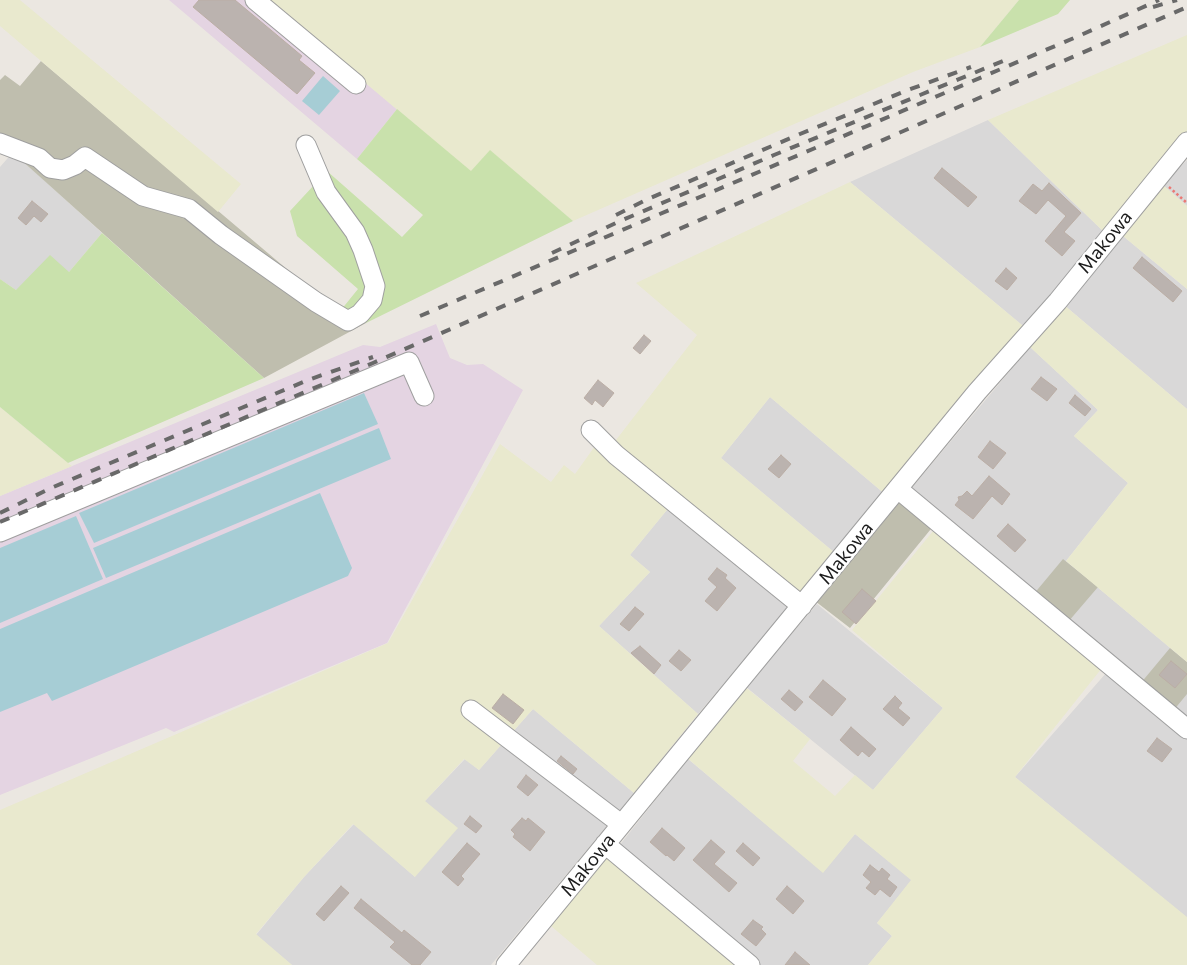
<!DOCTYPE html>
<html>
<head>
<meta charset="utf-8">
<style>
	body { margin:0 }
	canvas { display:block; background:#ebe7e1 }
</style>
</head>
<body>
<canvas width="1187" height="965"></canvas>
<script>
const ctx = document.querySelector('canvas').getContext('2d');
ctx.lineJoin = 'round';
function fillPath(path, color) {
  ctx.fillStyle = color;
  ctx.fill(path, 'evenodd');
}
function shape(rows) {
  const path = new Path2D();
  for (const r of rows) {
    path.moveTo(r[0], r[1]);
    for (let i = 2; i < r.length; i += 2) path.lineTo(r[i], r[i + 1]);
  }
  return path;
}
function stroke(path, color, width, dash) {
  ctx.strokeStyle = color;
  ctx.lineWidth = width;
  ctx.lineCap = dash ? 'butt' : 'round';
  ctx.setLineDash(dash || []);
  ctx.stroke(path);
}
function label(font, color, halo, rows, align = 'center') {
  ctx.font = font + ' Commissioner,sans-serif';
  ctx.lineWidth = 4.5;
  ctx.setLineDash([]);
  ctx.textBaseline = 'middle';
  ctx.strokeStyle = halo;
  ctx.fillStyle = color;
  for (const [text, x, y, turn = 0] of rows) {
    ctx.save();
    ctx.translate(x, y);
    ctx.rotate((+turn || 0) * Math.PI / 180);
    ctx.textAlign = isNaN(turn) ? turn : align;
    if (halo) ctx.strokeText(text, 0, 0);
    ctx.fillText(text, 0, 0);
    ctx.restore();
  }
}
const residential = shape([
	[988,120,1105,233,1028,330,850,182],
	[13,152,102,233,69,272,16,290,0,279,0,167],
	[1187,160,1187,206,1163,185],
	[1123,236,1187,289,1187,409,1064,305],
	[1030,347,1098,410,1074,436,1128,483,1066,561,1187,662,1187,723,909,491],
	[770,397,886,495,835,553,721,458],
	[671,505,791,604,698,714,599,626,650,572,630,555],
	[817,604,943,708,873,790,746,687],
	[1107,672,1187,737,1187,918,1015,777],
	[533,709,634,793,491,965,292,965,256,935,304,877,354,824,415,877,425,801,465,759,479,770],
	[688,759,823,872,855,834,912,880,877,923,892,936,868,965,748,965,611,856]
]);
const industrial = shape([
	[169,0,266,0,397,109,357,159],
	[436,324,450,358,467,365,483,364,523,390,387,643,174,732,166,728,0,795,0,496,363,345,380,347]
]);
const construction = shape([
	[41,61,308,287,341,310,366,323,264,378,0,141,0,80,5,75,20,86],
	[902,496,935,524,850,628,815,601],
	[1063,559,1098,587,1068,622,1033,595],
	[1170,648,1187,662,1187,694,1173,711,1140,684]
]);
const farmland = shape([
	[0,0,20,0,241,184,218,212,0,26],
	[267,0,1019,0,980,47,913,72,573,221,490,151,471,172],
	[1187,35,1187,136,1105,233,988,120],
	[850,182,1028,330,886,495,770,397,721,458,835,553,791,604,671,505,630,555,650,572,599,626,698,714,634,793,533,709,479,770,464,759,425,801,458,828,415,877,353,824,304,877,256,934,292,965,0,965,0,810,388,643,500,444,551,482,564,465,575,474,595,446,606,453,697,335,636,283],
	[1163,185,1187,206,1187,289,1123,236],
	[1064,305,1187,409,1187,662,1066,561,1128,483,1074,436,1098,410,1030,347],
	[0,407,68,463,72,466,0,496],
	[938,525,1102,668,1015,777,1187,917,1187,965,868,965,892,936,877,923,911,880,855,834,823,873,686,757,744,686,810,739,793,761,835,796,855,775,873,790,943,708,852,630],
	[609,854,748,965,597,965,551,926]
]);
const grass = shape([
	[1019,0,1070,0,1058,14,980,47],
	[397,109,471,171,490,150,573,221,366,323,341,310,358,289,297,236,290,211,327,171,402,237,423,215,357,159],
	[102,233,264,378,68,463,0,407,0,279,16,290,50,255,69,272]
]);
const water = shape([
	[323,76,340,91,319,115,302,101],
	[364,393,378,424,94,543,79,513],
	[379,428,391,459,106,578,93,548],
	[320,493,352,568,348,576,52,701,47,693,0,712,0,629],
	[76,516,103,579,0,623,0,548]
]);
const building = shape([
	[199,0,235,0,302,56,299,60,315,73,297,94,193,7,199,0],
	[942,168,977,197,968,207,934,178,942,168],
	[1049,183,1081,213,1064,232,1075,241,1062,256,1045,241,1066,216,1048,200,1036,214,1019,201,1033,184,1042,191,1049,183],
	[32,201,48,214,41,222,34,216,26,225,18,218,32,201],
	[1142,257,1182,291,1173,302,1133,268,1142,257],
	[1006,268,1017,278,1007,290,995,281,1006,268],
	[644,335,651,341,640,354,633,348,644,335],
	[1041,377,1057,389,1047,401,1031,389,1041,377],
	[598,380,614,393,603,407,595,400,592,405,584,398,598,380],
	[1075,395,1091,409,1085,416,1069,403,1075,395],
	[990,441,1006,453,993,469,978,457,990,441],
	[781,455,791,464,779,478,768,469,781,455],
	[989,476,1010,494,1002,505,992,496,973,519,955,505,959,500,958,497,962,496,967,491,972,496,989,476],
	[1008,524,1026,540,1015,552,997,536,1008,524],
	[717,568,727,575,725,578,736,588,717,611,705,601,717,587,708,579,717,568],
	[862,589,876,601,856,624,842,612,862,589],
	[635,607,644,614,629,631,620,624,635,607],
	[640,646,661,665,654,674,631,653,640,646],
	[679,650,691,660,681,671,669,661,679,650],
	[1171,661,1187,674,1175,688,1159,675,1171,661],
	[823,680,846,699,832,716,809,697,823,680],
	[789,690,803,702,795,711,781,699,789,690],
	[503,694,524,710,513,724,492,708,503,694],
	[895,696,902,703,898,708,910,718,903,726,883,709,895,696],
	[851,727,876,749,869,757,862,751,858,756,840,740,851,727],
	[1157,738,1172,749,1162,762,1147,751,1157,738],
	[561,756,577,769,573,774,557,761,561,756],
	[526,775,538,785,528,796,517,787,526,775],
	[470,816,482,826,476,833,464,824,470,816],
	[522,818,526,821,528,818,545,832,530,851,513,837,515,834,511,830,522,818],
	[662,828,685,848,674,861,667,855,666,856,650,842,662,828],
	[711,840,725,852,714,864,737,883,729,892,693,860,711,840],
	[467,843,480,854,461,876,464,879,458,886,442,872,467,843],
	[743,843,760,858,753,866,736,851,743,843],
	[870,865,879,872,882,868,890,875,887,879,897,887,890,897,880,889,875,895,866,888,871,882,863,875,870,865],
	[341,886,349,893,324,921,316,914,341,886],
	[787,886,804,901,793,914,776,899,787,886],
	[361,899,402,933,404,930,431,952,420,965,412,965,390,947,395,942,354,908,361,899],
	[753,920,763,927,761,929,766,934,756,946,741,934,753,920],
	[795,952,810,965,785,965,795,952]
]);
const path = shape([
	[1169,187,1187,203]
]);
const minor = shape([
	[255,0,356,84],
	[0,143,39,158,50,168,63,170,75,165,85,157,143,196,189,209,221,235,316,302,348,321,360,314,372,300,375,286,363,250,355,232,326,192,306,145],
	[591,430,616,455,802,606],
	[898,489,1187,729],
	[0,532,409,362,424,396],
	[471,710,621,824],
	[605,844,750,965],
	[506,965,977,392,1058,301,1187,142]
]);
const rail = shape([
	[1153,7,1177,0],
	[616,215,648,199,800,134,908,90,971,67],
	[552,253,618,222,774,155,1003,61],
	[420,316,1081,35,1159,0],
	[0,513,51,488,308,380,373,357],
	[0,522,373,363,1187,7]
]);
const streetNames = [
	["Makowa",1105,242,-51],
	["Makowa",846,553,-51],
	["Makowa",588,865,-51]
];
fillPath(residential, '#d9d8d8');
fillPath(industrial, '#e4d4e2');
fillPath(construction, '#bfbeae');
fillPath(farmland, '#e9e9ce');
fillPath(grass, '#c9e1ac');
fillPath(water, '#a6cdd5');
fillPath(building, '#bbb3af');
stroke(building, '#bbaea5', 1);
stroke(minor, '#9f9f9f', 21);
stroke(path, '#ea7874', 2.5, [2.5, 2.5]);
stroke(minor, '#fff', 19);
stroke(rail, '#696969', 4, [10, 10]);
label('19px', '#1b1b1b', '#fff', streetNames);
</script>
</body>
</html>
